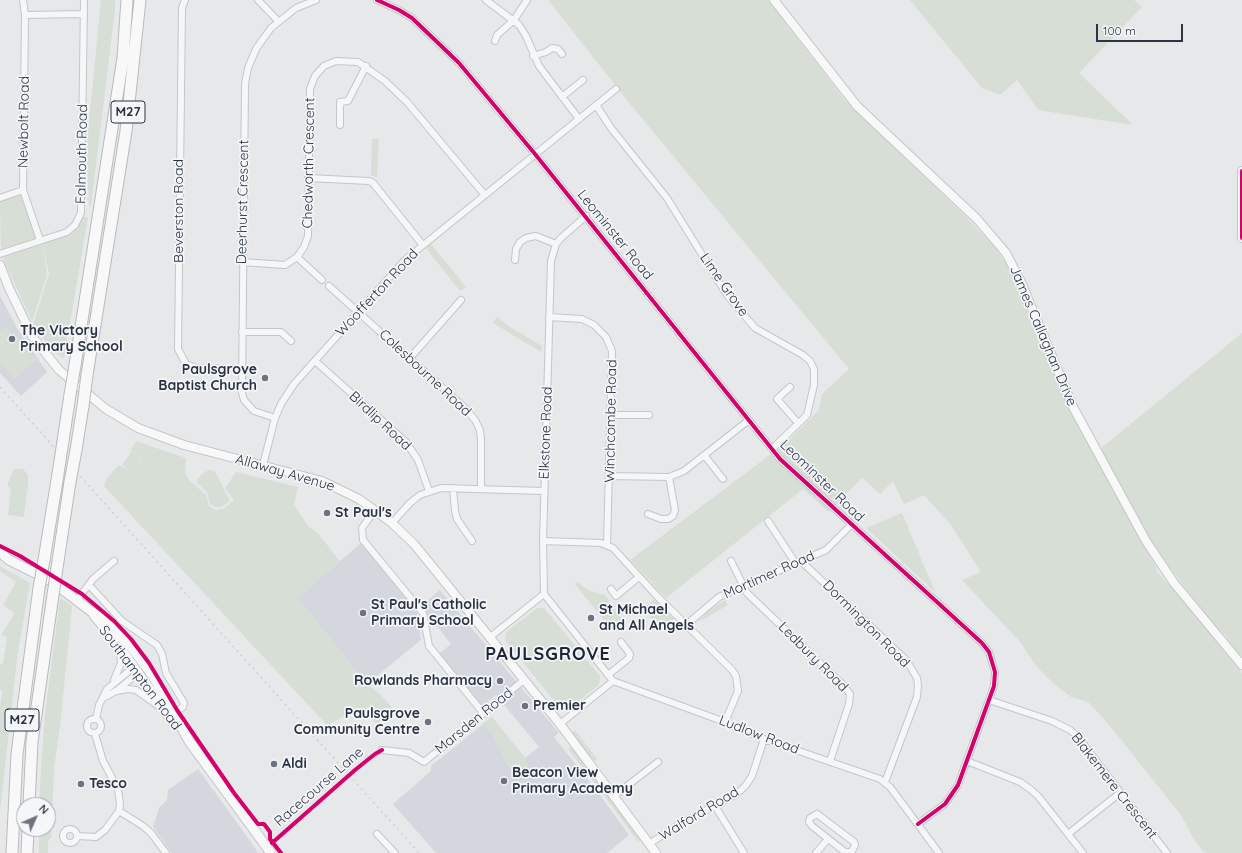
<!DOCTYPE html>
<html>
<head>
<meta charset="utf-8">
<style>
	body { margin:0 }
	#map { position:relative; width:1242px; height:853px; overflow:hidden; background:#e6e8ea; font-family:Quicksand,sans-serif }
	canvas { display:block }
	.north { position:absolute; left:16px; top:797px; width:40px; height:40px; box-sizing:border-box; background:#f4f6f9; border:1px solid #a4a8b1; border-radius:50%; rotate:45deg; font-size:11px; font-weight:700; line-height:16px; text-align:center; color:#2b3445 }
	.north::after { content:''; display:block; margin:auto; width:14px; height:18px; background:#6c737f; clip-path:polygon(50% 0,100% 100%,50% 72%,0 100%) }
	.scale { position:absolute; left:1096px; top:24px; width:87px; height:18px; box-sizing:border-box; border:2px solid #2b3445; border-top:0; padding-left:5px; font-size:12px; line-height:14px; white-space:nowrap; color:#2b3445; -webkit-text-stroke:3px #f4f6f9; paint-order:stroke }
</style>
</head>
<body>
<div id="map">
<canvas width="1242" height="853"></canvas>
<div class="north">N</div>
<div class="scale">100 m</div>
</div>
<script>
const ctx = document.querySelector('canvas').getContext('2d');
ctx.lineJoin = 'round';
function fillPath(path, color) {
  ctx.fillStyle = color;
  ctx.fill(path, 'evenodd');
}
function shape(rows) {
  const path = new Path2D();
  for (const r of rows) {
    if (r.length === 3) {
      path.moveTo(r[0] + r[2], r[1]);
      path.arc(r[0], r[1], r[2], 0, 2 * Math.PI);
      continue;
    }
    path.moveTo(r[0], r[1]);
    for (let i = 2; i < r.length; i += 2) path.lineTo(r[i], r[i + 1]);
  }
  return path;
}
function stroke(path, color, width, dash) {
  ctx.strokeStyle = color;
  ctx.lineWidth = width;
  ctx.lineCap = dash ? 'butt' : 'round';
  ctx.setLineDash(dash || []);
  ctx.stroke(path);
}
function label(font, color, halo, rows, align = 'center') {
  ctx.font = font + ' Quicksand,sans-serif';
  ctx.lineWidth = 3.5;
  ctx.setLineDash([]);
  ctx.textBaseline = 'middle';
  ctx.strokeStyle = halo;
  ctx.fillStyle = color;
  for (const [text, x, y, turn = 0] of rows) {
    ctx.save();
    ctx.translate(x, y);
    ctx.rotate((+turn || 0) * Math.PI / 180);
    ctx.textAlign = isNaN(turn) ? turn : align;
    if (halo) ctx.strokeText(text, 0, 0);
    ctx.fillText(text, 0, 0);
    ctx.restore();
  }
}
const built = shape([
	[0,296,18,330,47,372,21,396,0,373],
	[361,543,417,611,421,640,367,684,297,598],
	[440,590,559,733,554,737,597,791,629,835,607,853,436,853,393,804,431,771,431,766,492,717,525,758,539,747,496,695,481,707,439,654,451,644,421,606],
	[198,769,248,838,258,853,172,853,153,827,159,808,167,800,168,790]
]);
const green = shape([
	[101,0,115,0,115,9,91,206,89,205,86,152],
	[548,0,768,0,845,100,965,216,996,249,1005,262,1017,286,1053,373,1091,449,1154,563,1158,573,1171,586,1242,673,1242,853,1205,853,1193,838,1181,815,1106,721,1088,702,1071,697,1054,684,1036,666,1021,643,962,580,981,572,951,525,924,495,904,504,893,481,880,494,862,478,829,512,803,489,666,598,630,560,787,442,819,410,822,394,849,369,631,105],
	[910,0,1134,0,1142,7,1079,73,1133,125,1038,110,1017,80,1000,95,982,88],
	[372,139,379,139,377,177,371,175],
	[20,195,23,196,36,239,1,252,0,201],
	[81,217,88,217,64,359,50,348,33,324,49,274,43,244,66,235],
	[43,244,47,275,32,321,3,259,6,256],
	[431,244,466,287,460,291,426,248],
	[497,317,510,327,542,346,541,352,493,323],
	[6,326,36,360,14,379,0,363,0,331],
	[1242,333,1242,659,1230,645,1226,636,1212,623,1151,543,1100,449],
	[136,441,186,458,185,473,190,481,206,495,209,506,215,510,223,509,234,500,225,488,236,472,298,487,294,505,309,527,318,533,340,562,297,598,367,684,381,695,395,711,378,725,360,708,327,725,104,486,107,478,119,465,130,471,122,465,132,451,141,458,134,469,142,458,131,450],
	[14,469,23,469,28,475,28,489,20,489,27,490,24,517,8,515,11,488,8,487,8,483],
	[209,470,215,471,230,501,221,507,215,507,210,504,207,492,198,484,197,480,202,474],
	[902,513,935,592,866,528],
	[0,566,30,583,18,651,0,811,0,707,2,692,0,689,0,664,3,664,7,636,1,635,15,613,3,605,16,582,0,571],
	[577,582,590,591,605,595,622,620,611,629,575,584],
	[60,598,72,606,60,726,54,769,51,837,48,842,48,853,39,853,39,829,48,829,48,805,39,805,41,768,45,714],
	[654,599,674,619,660,629,643,609],
	[725,600,728,605,697,623,710,609],
	[537,608,544,608,600,676,599,685,568,710,560,708,505,640,506,632],
	[492,717,525,758,528,766,520,774,508,766,492,734,483,724],
	[575,730,597,759,594,761,572,733],
	[570,748,574,749,605,790,602,792,568,749],
	[607,792,641,839,638,842,603,794]
]);
const street = shape([
	[23,0,25,15,23,190,40,240],
	[185,0,182,8,178,349,186,364,196,368,241,369],
	[258,0,278,21],
	[377,0,399,10,412,18,459,63,535,154,780,459,982,643,989,652,995,672,994,686,958,785,945,804,918,824],
	[486,0,519,25,526,36,539,66,579,119],
	[25,15,84,14],
	[495,41,497,35,514,20,527,0],
	[533,56,546,52,552,48,558,49,562,54],
	[562,97,583,80],
	[596,105,611,128,667,198,727,295,755,328,803,355,810,361,814,369,814,385,807,415,772,449],
	[340,125,340,102,348,101,366,66],
	[308,178,369,181,373,183,422,244],
	[0,198,23,190],
	[586,216,561,238,556,244,551,261,543,541,544,594,613,681,725,722,764,739,880,779,890,787,939,853],
	[0,254,67,232,75,225,81,213,84,0],
	[297,257,322,280],
	[515,260,516,249,520,242,526,238,536,236,556,244],
	[242,262,285,265,297,257,304,247,308,236,310,89,315,76,324,66,336,61,358,62,385,81,407,102,484,194],
	[329,286,465,408,475,420,480,430,481,440,481,489],
	[549,317,582,319,594,325,606,337,612,351,607,545],
	[242,332,281,332,291,341],
	[410,358,461,300],
	[315,361,406,442,418,460,429,491],
	[790,387,777,399,798,423],
	[612,415,649,415],
	[275,418,254,411,244,400,242,393,245,84,248,68,256,49,271,28,296,8,316,0],
	[705,456,723,479],
	[263,465,275,418,281,404,294,384,406,259,616,89],
	[609,476,669,477,684,471,749,420],
	[453,488,455,511,457,519,472,541],
	[375,510,362,528,363,540,423,613,429,646,484,714],
	[648,514,661,519,668,519,673,516,675,510,669,477],
	[768,521,796,564],
	[392,523,410,503,420,495,441,488,544,491],
	[543,541,601,543,613,548,656,595,732,670,736,676,738,691,725,722],
	[731,561,747,593,844,686,850,694,849,704,830,761],
	[802,562,906,660,917,678,918,685,917,697,885,782],
	[89,585,122,621,157,645,162,654,166,673,184,703,183,707,172,715],
	[611,589,616,596,639,577],
	[77,600,93,579,114,561],
	[686,625,719,597,826,550,851,525],
	[489,638,544,594],
	[608,675,629,658,630,654,621,642],
	[114,680,121,663,120,649],
	[116,691,128,689,136,690,157,705],
	[103,698,116,691,138,673],
	[989,700,1052,721,1070,730,1077,736,1167,853],
	[94,726,7],
	[96,719,99,705,107,689,134,667],
	[560,724,613,681],
	[382,750,409,753,424,762,524,680],
	[967,761,1020,782,1030,789,1038,796,1083,853],
	[614,796,658,762],
	[715,806,744,853],
	[119,811,143,826,151,833,166,853],
	[817,814,854,842,855,845,852,851,850,852,845,852,812,826,809,822,810,818,817,814],
	[70,836,7],
	[377,834,395,853],
	[1068,834,1120,793],
	[77,836,96,837,105,830,119,811,120,804,118,789,103,761,95,734],
	[649,844,681,823,737,794,746,785,752,776,764,739],
	[816,853,828,839]
]);
const secondary = shape([
	[774,0,857,106,977,219,1006,253,1021,282,1073,407,1146,541,1174,583,1242,665],
	[1242,171,1242,238],
	[0,265,9,288,32,336,59,370,106,409,138,428,184,445,322,481,359,499,392,523,414,544,560,724,656,853]
]);
const primary = shape([
	[0,552,9,560,51,581,92,612,106,621,125,639,153,676,189,741,271,853],
	[94,615,119,646,173,722]
]);
const highway = shape([
	[75,365,123,58,127,0],
	[87,375,126,131,140,0],
	[63,441,70,395],
	[76,450,83,406],
	[44,560,58,474],
	[57,568,70,482],
	[29,805,32,742,53,595],
	[12,853,17,754,39,588],
	[27,853,28,829]
]);
const rail = shape([
	[0,387,419,853]
]);
const highwayBridge = shape([
	[70,395,75,365],
	[83,406,87,375],
	[58,474,63,441],
	[70,482,76,450],
	[39,588,44,560],
	[53,595,57,568]
]);
const cycleway = shape([
	[377,0,399,10,412,18,459,63,535,154,780,459,982,643,989,652,995,672,994,686,958,785,945,804,918,824],
	[1242,171,1242,238],
	[0,546,20,556,82,594,114,621,131,639,149,663,177,710,234,793,258,824,264,824,270,832,270,839,281,853],
	[272,843,355,770,375,754,382,750]
]);
const markers = [
	[12,339,4,"#6c737f"],
	[265,378,4,"#6c737f"],
	[327,513,4,"#6c737f"],
	[363,613,4,"#6c737f"],
	[591,618,4,"#6c737f"],
	[500,681,4,"#6c737f"],
	[525,706,4,"#6c737f"],
	[428,722,4,"#6c737f"],
	[274,764,4,"#6c737f"],
	[504,781,4,"#6c737f"],
	[81,784,4,"#6c737f"]
];
const shields = [
	[128,112,34],
	[22,720,34]
];
const shieldNames = [
	["M27",128,112],
	["M27",22,720]
];
const streetNames = [
	["Newbolt Road",24,122,-89],
	["Falmouth Road",82,154,-89],
	["Chedworth Crescent",309,163,-89],
	["Deerhurst Crescent",243,202,-89],
	["Beverston Road",179,211,-90],
	["Leominster Road",615,235,51],
	["Lime Grove",724,285,55],
	["Woofferton Road",377,293,-47],
	["James Callaghan Drive",1043,336,67],
	["Colesbourne Road",425,373,43],
	["Birdlip Road",380,421,43],
	["Winchcombe Road",611,421,-89],
	["Elkstone Road",546,433,-88],
	["Allaway Avenue",285,473,16],
	["Leominster Road",822,481,44],
	["Mortimer Road",769,575,-24],
	["Dormington Road",866,624,45],
	["Ledbury Road",813,657,45],
	["Southampton Road",140,678,53],
	["Marsden Road",474,721,-39],
	["Ludlow Road",759,735,21],
	["Blakemere Crescent",1114,786,52],
	["Racecourse Lane",319,787,-41],
	["Walford Road",699,814,-31]
];
const poiNames = [
	["The Victory",20,331],
	["Primary School",20,347],
	["Paulsgrove",257,370,"right"],
	["Baptist Church",257,386,"right"],
	["St Paul's",335,513],
	["St Paul's Catholic",371,605],
	["Primary School",371,621],
	["St Michael",599,610],
	["and All Angels",599,626],
	["Rowlands Pharmacy",492,681,"right"],
	["Premier",533,706],
	["Paulsgrove",420,714,"right"],
	["Community Centre",420,730,"right"],
	["Aldi",282,764],
	["Beacon View",512,773],
	["Primary Academy",512,789],
	["Tesco",89,784]
];
const districtNames = [
	["PAULSGROVE",548,655]
];
fillPath(built, '#d4d7dd');
fillPath(green, '#d6ded6');
stroke(street, '#c4c6c8', 8);
stroke(secondary, '#c4c6c8', 10);
stroke(primary, '#c2c5c8', 11);
stroke(highway, '#b8bbbf', 13);
stroke(street, '#f5f6f7', 6);
stroke(secondary, '#f8f8f8', 8);
stroke(primary, '#f8f8f8', 9);
stroke(highway, '#f8f8f8', 11);
stroke(rail, '#cecfd2', 1.5, [2, 4]);
stroke(highwayBridge, '#b8bbbf', 13, []);
stroke(highwayBridge, '#f8f8f8', 11);
stroke(cycleway, '#d6006c', 4);
for (const [x, y, r, color] of markers) {
  const dot = new Path2D();
  dot.arc(x, y, r, 0, 2 * Math.PI);
  ctx.fillStyle = color;
  ctx.fill(dot);
  stroke(dot, '#f4f6f9', 1.5);
}
for (const [x, y, w] of shields) {
  const box = new Path2D();
  box.roundRect(x - w / 2, y - 11, w, 22, 3);
  ctx.fillStyle = '#f4f6f9';
  ctx.fill(box);
  stroke(box, '#2b3445', 1);
}
label('bold 13px', '#2b3445', null, shieldNames);
label('14px', '#2b3445', '#f4f6f9', streetNames);
label('bold 14px', '#2b3445', '#f4f6f9', poiNames, 'left');
ctx.letterSpacing = '1px';
label('bold 18px', '#1d2536', '#f4f6f9', districtNames);
ctx.letterSpacing = '0px';
</script>
</body>
</html>
